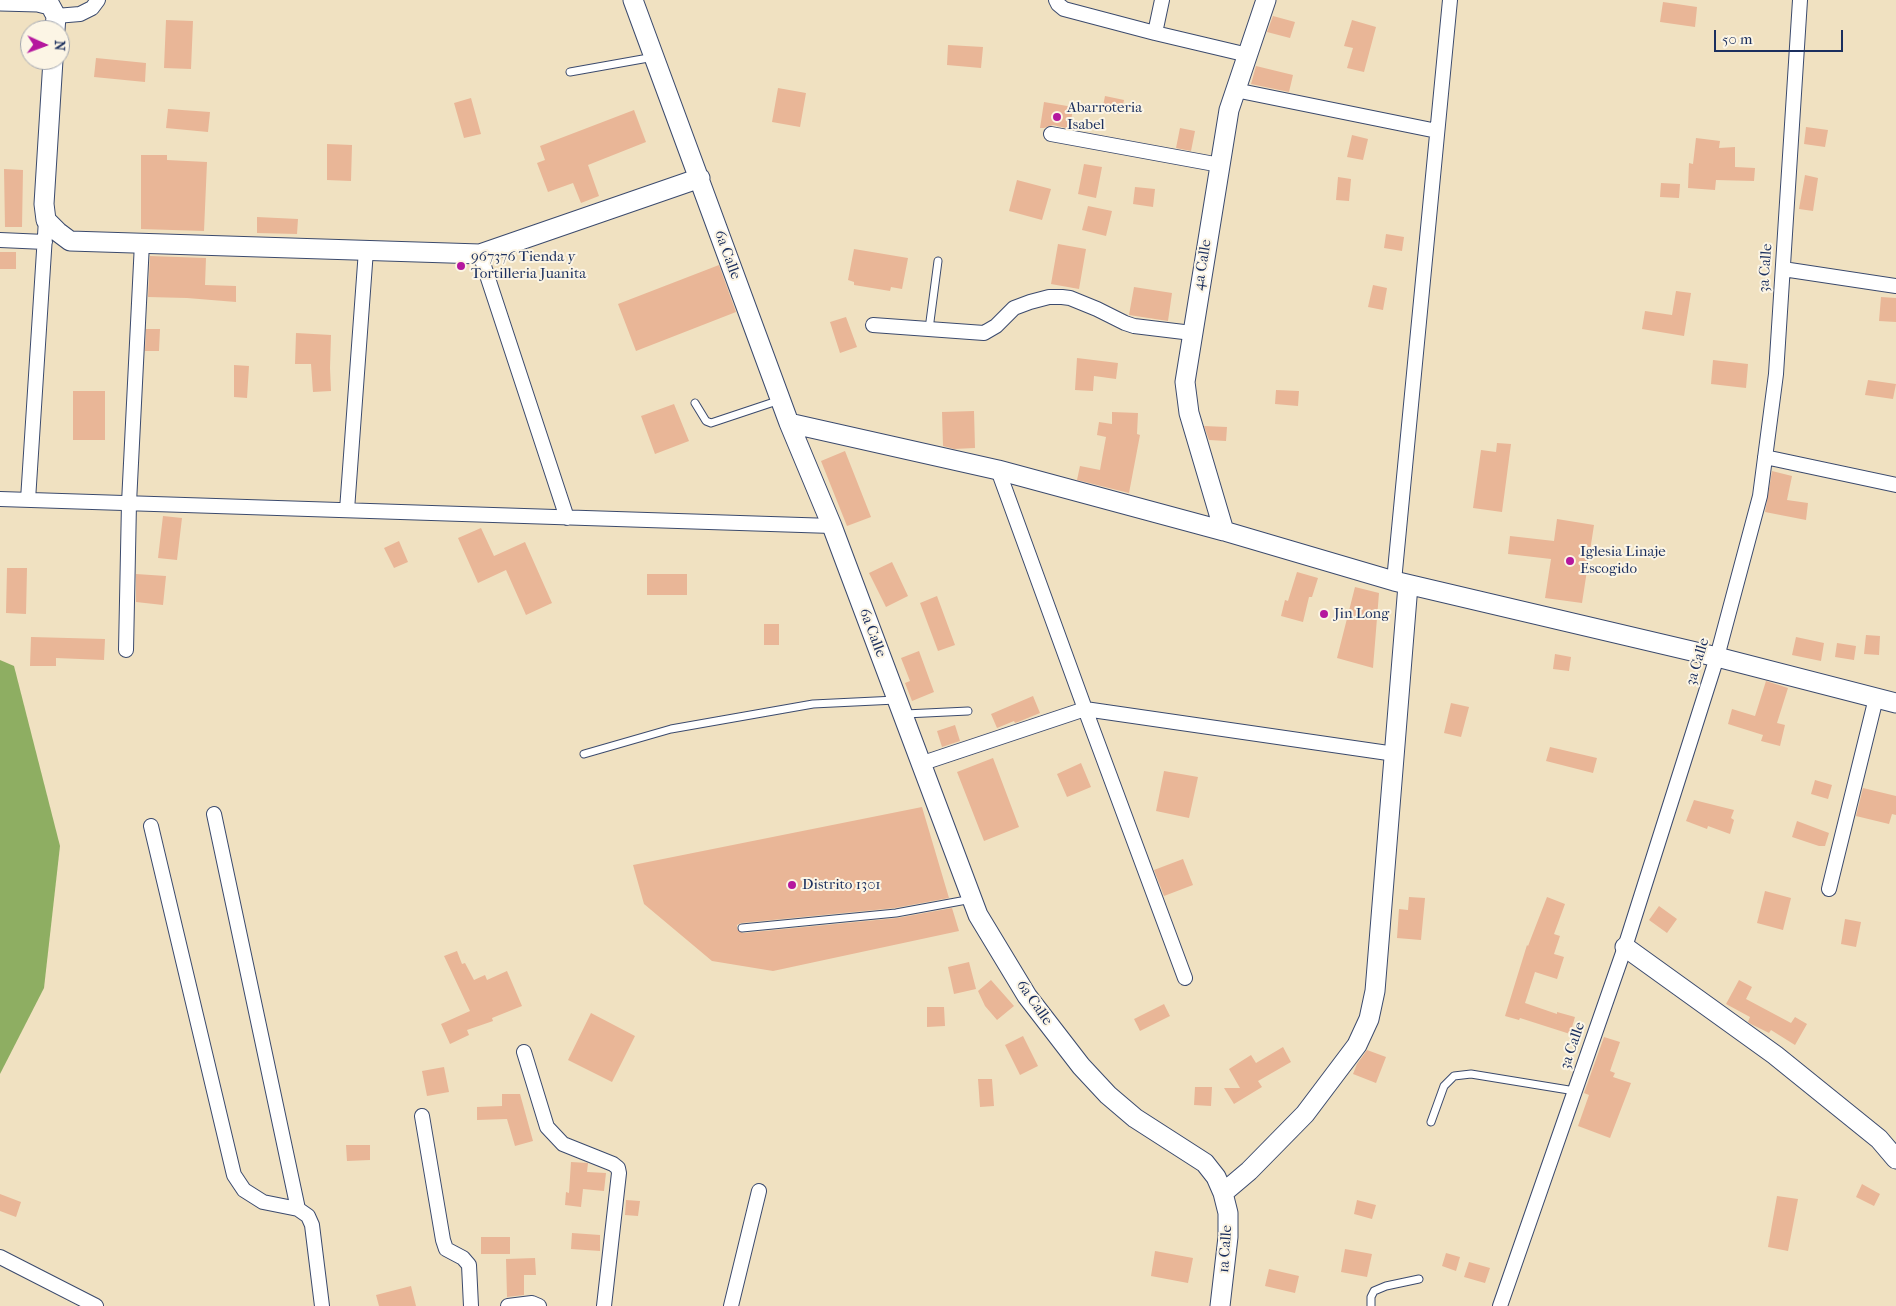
<!DOCTYPE html>
<html>
<head>
<meta charset="utf-8">
<style>
	body { margin:0 }
	#map { position:relative; width:1896px; height:1306px; overflow:hidden; background:#f0e1c1; font-family:"IM FELL French Canon",serif }
	canvas { display:block }
	.north { position:absolute; left:20px; top:20px; width:50px; height:50px; box-sizing:border-box; background:#fcf5e5; border:1px solid #a2a6af; border-radius:50%; rotate:92deg; font-size:14px; font-weight:700; line-height:20px; text-align:center; color:#1b2f5e }
	.north::after { content:''; display:block; margin:auto; width:18px; height:22px; background:#b5179e; clip-path:polygon(50% 0,100% 100%,50% 72%,0 100%) }
	.scale { position:absolute; left:1714px; top:30px; width:129px; height:22px; box-sizing:border-box; border:2px solid #1b2f5e; border-top:0; padding-left:6px; font-size:15px; line-height:18px; white-space:nowrap; color:#1b2f5e; -webkit-text-stroke:4px #fcf5e5; paint-order:stroke }
</style>
</head>
<body>
<div id="map">
<canvas width="1896" height="1306"></canvas>
<div class="north">N</div>
<div class="scale">50 m</div>
</div>
<script>
const ctx = document.querySelector('canvas').getContext('2d');
ctx.lineJoin = 'round';
function fillPath(path, color) {
  ctx.fillStyle = color;
  ctx.fill(path, 'evenodd');
}
function shape(rows) {
  const path = new Path2D();
  for (const r of rows) {
    path.moveTo(r[0], r[1]);
    for (let i = 2; i < r.length; i += 2) path.lineTo(r[i], r[i + 1]);
  }
  return path;
}
function stroke(path, color, width, dash) {
  ctx.strokeStyle = color;
  ctx.lineWidth = width;
  ctx.lineCap = dash ? 'butt' : 'round';
  ctx.setLineDash(dash || []);
  ctx.stroke(path);
}
function label(font, color, halo, rows, align = 'center') {
  ctx.font = font + ' "IM FELL French Canon",serif';
  ctx.lineWidth = 4;
  ctx.setLineDash([]);
  ctx.textBaseline = 'middle';
  ctx.strokeStyle = halo;
  ctx.fillStyle = color;
  for (const [text, x, y, turn = 0] of rows) {
    ctx.save();
    ctx.translate(x, y);
    ctx.rotate((+turn || 0) * Math.PI / 180);
    ctx.textAlign = isNaN(turn) ? turn : align;
    if (halo) ctx.strokeText(text, 0, 0);
    ctx.fillText(text, 0, 0);
    ctx.restore();
  }
}
const forest = shape([
	[0,660,14,666,60,846,44,988,0,1074]
]);
const building = shape([
	[1663,2,1697,7,1695,27,1660,22],
	[1273,16,1295,22,1290,38,1267,32],
	[166,20,193,21,191,69,164,68],
	[1352,20,1376,27,1364,72,1347,68,1353,48,1344,46],
	[948,45,983,47,981,68,947,65],
	[96,58,146,63,145,82,94,77],
	[1256,66,1293,75,1289,92,1251,84],
	[778,88,806,93,800,127,772,122],
	[1105,96,1124,100,1121,114,1102,111],
	[471,98,481,134,464,138,454,103],
	[1044,102,1073,107,1070,129,1053,125,1044,128,1040,128],
	[168,109,210,112,208,132,166,128],
	[634,110,646,142,588,165,599,196,581,203,573,183,548,192,537,163,545,160,540,146],
	[1806,127,1828,130,1825,147,1804,144],
	[1180,128,1195,131,1191,151,1176,148],
	[1352,135,1368,139,1363,160,1347,157],
	[1696,138,1720,141,1719,148,1735,147,1735,167,1755,168,1754,181,1716,180,1715,190,1688,188,1689,163,1693,164],
	[327,144,352,145,351,181,327,180],
	[141,155,167,155,167,160,207,162,204,231,141,229],
	[1084,164,1102,167,1096,198,1078,194],
	[4,169,23,170,22,227,5,227],
	[1805,175,1818,178,1813,211,1799,209],
	[1338,177,1351,179,1349,201,1336,200],
	[1017,180,1051,189,1042,220,1009,211],
	[1661,183,1680,184,1679,198,1660,197],
	[1135,187,1155,189,1153,207,1133,204],
	[1088,206,1112,211,1106,236,1082,230],
	[257,217,298,219,297,234,257,233],
	[1386,234,1404,237,1402,251,1384,248],
	[1058,244,1086,249,1079,289,1051,284],
	[854,249,908,258,902,289,891,287,890,291,854,285,854,282,848,280],
	[0,252,16,252,16,269,0,269],
	[150,256,206,258,205,285,236,286,236,302,187,298,148,297],
	[719,265,736,312,636,351,618,304],
	[1373,285,1387,288,1383,310,1368,307],
	[1134,287,1172,293,1168,321,1129,315],
	[1676,291,1691,293,1684,336,1642,329,1645,311,1672,315],
	[1881,297,1896,298,1896,322,1879,321],
	[846,317,857,347,840,353,830,322],
	[146,329,160,329,159,351,145,351],
	[296,333,331,335,330,368,331,391,313,392,311,364,295,364],
	[1077,358,1118,363,1116,379,1094,376,1093,391,1075,390],
	[1713,360,1748,364,1746,388,1711,384],
	[234,365,249,366,247,398,234,397],
	[1868,380,1896,384,1893,399,1865,395],
	[1276,390,1299,391,1298,406,1275,404],
	[73,391,105,391,105,440,73,440],
	[674,404,689,441,655,454,641,416],
	[974,411,975,448,954,449,943,446,942,412],
	[1112,412,1138,413,1137,434,1140,435,1129,493,1077,480,1080,466,1100,470,1106,437,1097,435,1099,422,1112,424],
	[1204,426,1227,427,1226,441,1209,440],
	[1497,443,1511,444,1502,512,1473,508,1481,450,1496,452],
	[845,451,871,517,847,526,821,461],
	[1772,471,1792,476,1787,500,1808,503,1806,520,1765,512],
	[163,516,182,518,177,560,158,558],
	[1557,519,1594,525,1582,603,1545,598,1551,559,1508,554,1510,536,1554,541],
	[481,528,494,556,525,542,552,603,526,615,506,570,478,583,458,538],
	[399,541,408,562,394,568,384,548],
	[892,562,908,596,886,607,869,573],
	[7,568,27,568,26,614,6,613],
	[1297,572,1318,578,1312,597,1309,597,1303,622,1281,616,1285,600,1288,601],
	[136,574,166,576,163,605,136,602],
	[647,574,687,574,687,595,647,595],
	[1355,587,1379,593,1373,668,1337,658],
	[937,596,955,645,938,651,920,603],
	[764,624,779,624,779,645,764,645],
	[1866,635,1880,636,1879,655,1864,654],
	[31,637,105,639,104,660,56,658,56,666,30,666],
	[1796,637,1824,643,1821,661,1792,655],
	[1837,643,1856,646,1854,660,1835,657],
	[919,651,934,692,912,701,905,683,910,681,901,658],
	[1555,654,1571,657,1569,671,1553,669],
	[1766,681,1788,688,1777,723,1785,725,1780,746,1761,741,1763,735,1728,724,1732,709,1755,716],
	[1033,696,1040,713,1018,722,1015,723,1014,721,997,728,991,714],
	[1451,703,1469,707,1461,737,1444,733],
	[955,725,960,741,942,747,937,731],
	[1550,747,1597,758,1593,773,1546,761],
	[993,758,1019,827,984,841,957,772],
	[1081,763,1091,787,1067,797,1057,774],
	[1164,771,1198,777,1189,818,1156,811],
	[1815,780,1832,785,1828,799,1811,794],
	[1863,788,1896,796,1896,815,1892,814,1889,824,1856,816],
	[1694,800,1734,810,1731,818,1734,820,1730,834,1708,826,1707,829,1686,821],
	[922,807,949,898,895,908,741,923,737,925,737,929,743,933,897,918,952,908,959,931,773,971,712,961,644,904,633,865],
	[1797,821,1829,833,1825,846,1819,846,1792,837],
	[1183,859,1193,885,1164,896,1154,870],
	[1765,891,1791,898,1783,930,1757,923],
	[1409,897,1425,898,1421,940,1397,938,1399,909,1408,910],
	[1547,897,1565,904,1554,934,1560,936,1554,954,1564,957,1557,979,1535,972,1525,1003,1557,1014,1557,1012,1575,1017,1570,1034,1520,1018,1519,1020,1505,1016,1527,945,1528,946],
	[1659,906,1677,919,1667,933,1649,920],
	[1845,919,1861,922,1856,947,1841,944],
	[457,951,462,964,465,963,474,980,485,975,487,980,507,971,522,1006,492,1018,493,1021,467,1030,469,1035,450,1044,441,1024,470,1011,444,956],
	[969,962,976,989,954,994,948,967],
	[991,980,1014,1006,997,1020,985,1006,978,991],
	[1739,980,1752,987,1746,999,1791,1023,1795,1017,1807,1024,1795,1045,1771,1030,1769,1033,1751,1024,1748,1022,1750,1017,1726,1004],
	[1164,1004,1170,1016,1140,1031,1134,1019],
	[927,1007,944,1007,945,1026,927,1027],
	[591,1013,635,1036,612,1082,568,1060],
	[1023,1036,1038,1066,1020,1075,1005,1045],
	[1604,1037,1620,1042,1610,1071,1615,1073,1613,1077,1631,1083,1610,1138,1578,1126,1589,1095,1584,1093],
	[1283,1047,1291,1062,1258,1081,1262,1087,1234,1104,1224,1088,1240,1088,1229,1069,1251,1055,1256,1063],
	[1367,1050,1386,1057,1376,1083,1353,1074,1357,1064],
	[444,1067,449,1092,427,1096,422,1071],
	[978,1079,992,1079,994,1106,980,1107],
	[1195,1087,1212,1087,1211,1106,1194,1105],
	[502,1094,520,1094,533,1141,515,1146,507,1119,477,1120,477,1107,502,1106],
	[346,1145,370,1145,370,1160,347,1161],
	[571,1162,588,1163,587,1172,606,1173,604,1191,583,1189,581,1207,565,1205,566,1192,569,1193],
	[1862,1184,1880,1194,1874,1206,1856,1197],
	[0,1194,21,1202,16,1217,0,1211],
	[1777,1196,1798,1199,1788,1251,1768,1247],
	[626,1200,640,1201,638,1216,625,1215],
	[1357,1200,1376,1205,1372,1219,1354,1214],
	[572,1233,600,1235,600,1251,571,1249],
	[481,1237,510,1237,510,1254,481,1254],
	[1345,1249,1372,1254,1367,1277,1341,1272],
	[1155,1251,1193,1258,1188,1283,1151,1276],
	[1446,1253,1460,1257,1456,1271,1442,1266],
	[535,1258,536,1275,524,1275,524,1295,507,1297,506,1259],
	[1469,1262,1490,1268,1485,1283,1464,1277],
	[1269,1269,1299,1276,1295,1293,1265,1286],
	[411,1286,416,1306,379,1306,376,1295]
]);
const lane = shape([
	[570,72,654,57],
	[929,329,938,261],
	[695,403,706,421,711,423,780,400],
	[905,714,968,711],
	[584,754,671,729,813,704,896,700],
	[742,928,896,913,972,899],
	[1431,1122,1444,1086,1454,1076,1471,1074,1575,1091],
	[1371,1306,1371,1297,1374,1291,1386,1286,1419,1279]
]);
const street = shape([
	[1056,0,1058,4,1064,9,1155,33,1248,55],
	[56,16,80,14,92,8,98,0],
	[1155,33,1162,0],
	[1235,90,1437,131],
	[1051,134,1220,165],
	[0,240,45,242],
	[480,254,567,518],
	[1783,269,1896,286],
	[873,325,984,333,996,326,1014,308,1030,302,1049,297,1062,297,1070,298,1097,309,1125,323,1134,326,1192,333],
	[1765,457,1896,485],
	[998,470,1085,709,1185,978],
	[0,499,832,526],
	[28,500,46,220],
	[347,510,366,250],
	[1394,581,1450,0],
	[126,650,129,503,142,243],
	[920,764,1085,709,1395,754],
	[214,814,298,1209],
	[151,826,234,1175,244,1190,263,1202,298,1209,308,1216,312,1225,322,1306],
	[1829,889,1876,698],
	[524,1052,547,1127,563,1144,613,1164,618,1168,619,1173,604,1306],
	[422,1116,443,1240,446,1249,463,1258,469,1265,471,1306],
	[0,1257,96,1306],
	[508,1306,532,1303,539,1306],
	[731,1306,759,1191],
	[1500,1306,1625,947,1717,657,1760,496,1776,374,1800,0]
]);
const secondary = shape([
	[633,0,789,423,832,526,978,915,1027,996,1081,1066,1108,1095,1135,1118,1205,1163,1216,1177,1223,1193,1228,1213,1228,1237,1220,1306],
	[0,1,38,2,50,5,56,16,55,30],
	[53,60,44,204,46,220,58,232,70,241,480,254,700,178],
	[789,423,998,470,1224,531,1394,581,1717,657,1896,703],
	[1224,531,1189,413,1185,382,1229,110,1266,0],
	[1625,947,1775,1055,1879,1139,1896,1159],
	[1223,1193,1249,1171,1305,1114,1357,1045,1369,1019,1375,991,1408,585]
]);
const markers = [
	[1057,117,5,"#b5179e"],
	[461,266,5,"#b5179e"],
	[1570,561,5,"#b5179e"],
	[1324,614,5,"#b5179e"],
	[792,885,5,"#b5179e"]
];
const poiNames = [
	["Abarroteria",1067,108],
	["Isabel",1067,125],
	["967376 Tienda y",471,257],
	["Tortilleria Juanita",471,274],
	["Iglesia Linaje",1580,552],
	["Escogido",1580,569],
	["Jin Long",1334,614],
	["Distrito 1301",802,885]
];
const streetNames = [
	["6a Calle",727,255,70],
	["4a Calle",1203,265,-81],
	["3a Calle",1766,268,-86],
	["6a Calle",872,633,69],
	["3a Calle",1698,662,-73],
	["6a Calle",1034,1003,55],
	["3a Calle",1573,1046,-71],
	["1a Calle",1226,1249,-86]
];
fillPath(forest, '#8eae62');
fillPath(building, '#e9b697');
stroke(lane, '#3b4a6d', 9);
stroke(street, '#3b4a6d', 16);
stroke(secondary, '#3b4a6d', 21);
stroke(lane, '#fff', 7);
stroke(street, '#fff', 14);
stroke(secondary, '#fff', 19);
for (const [x, y, r, color] of markers) {
  const dot = new Path2D();
  dot.arc(x, y, r, 0, 2 * Math.PI);
  ctx.fillStyle = color;
  ctx.fill(dot);
  stroke(dot, '#fcf5e5', 2);
}
label('15px', '#1b2f5e', '#fcf5e5', poiNames, 'left');
label('15px', '#1b2f5e', '#fcf5e5', streetNames);
</script>
</body>
</html>
